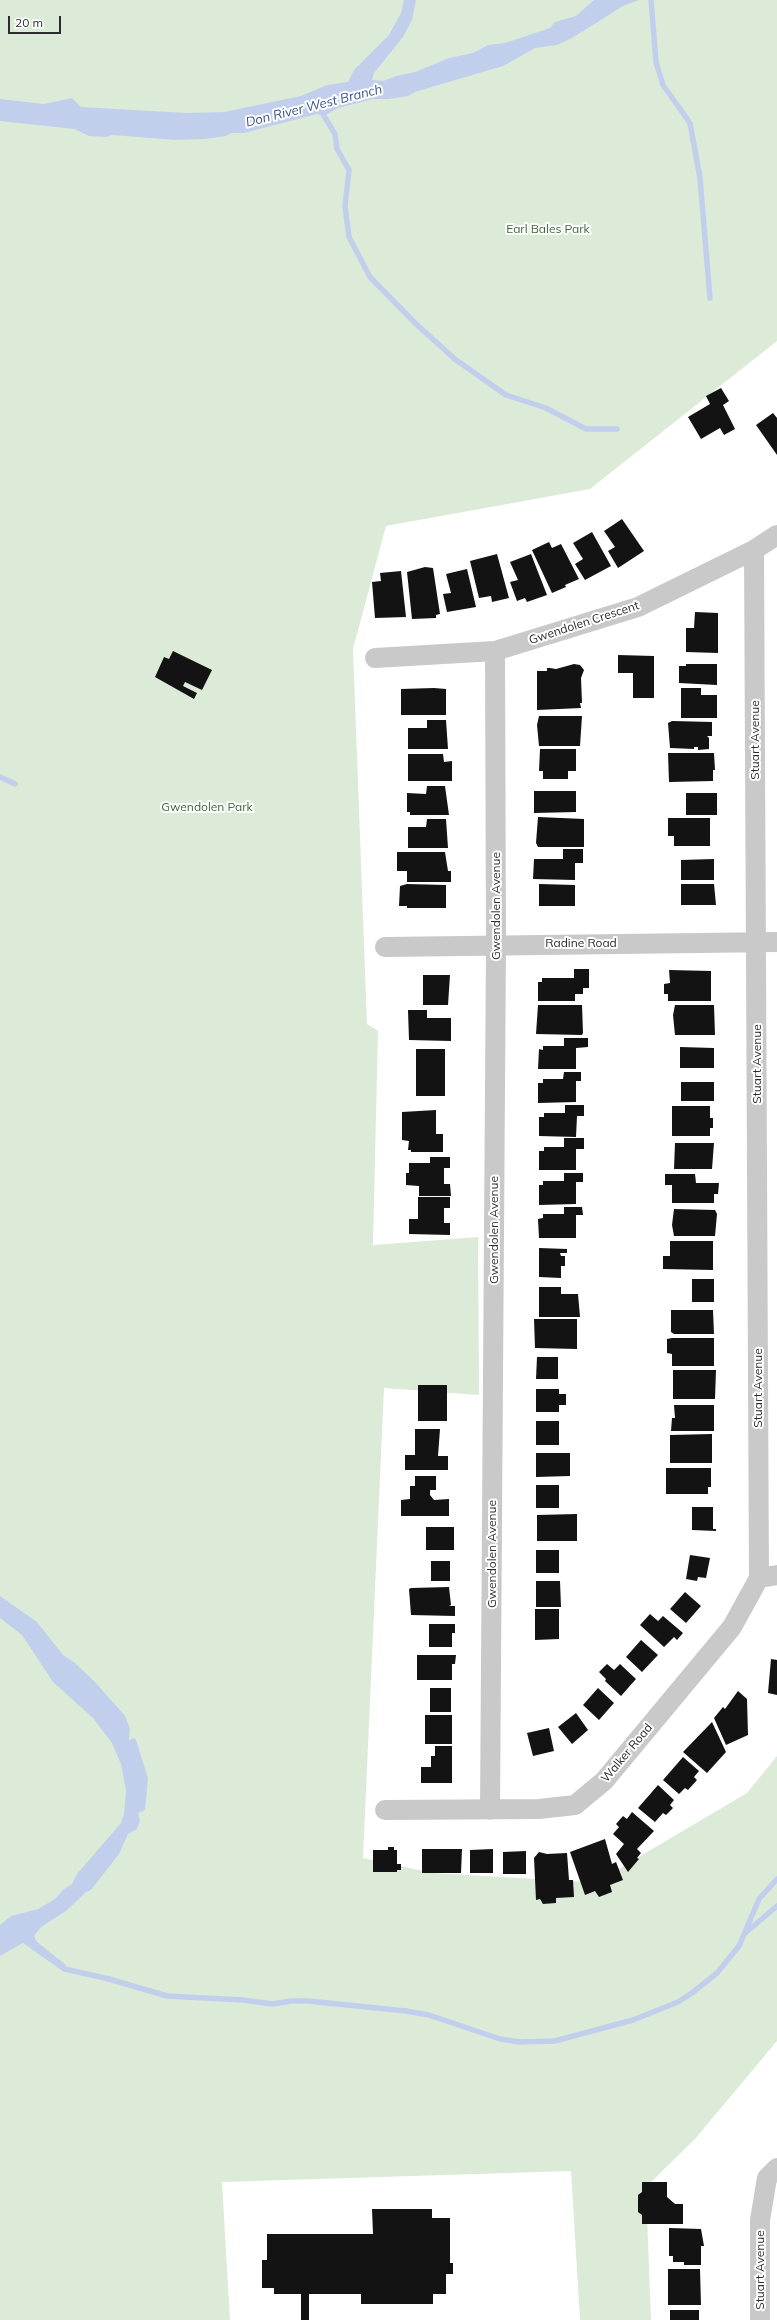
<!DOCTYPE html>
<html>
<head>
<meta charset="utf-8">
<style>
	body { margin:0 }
	#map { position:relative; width:777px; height:2320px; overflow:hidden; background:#fff; font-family:Mulish,sans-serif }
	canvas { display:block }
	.scale { position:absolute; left:8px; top:16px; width:53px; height:18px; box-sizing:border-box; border:2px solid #2c2c2c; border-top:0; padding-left:5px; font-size:12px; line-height:14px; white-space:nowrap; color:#2c2c2c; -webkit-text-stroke:3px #fff; paint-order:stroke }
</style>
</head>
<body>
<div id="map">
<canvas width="777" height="2320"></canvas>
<div class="scale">20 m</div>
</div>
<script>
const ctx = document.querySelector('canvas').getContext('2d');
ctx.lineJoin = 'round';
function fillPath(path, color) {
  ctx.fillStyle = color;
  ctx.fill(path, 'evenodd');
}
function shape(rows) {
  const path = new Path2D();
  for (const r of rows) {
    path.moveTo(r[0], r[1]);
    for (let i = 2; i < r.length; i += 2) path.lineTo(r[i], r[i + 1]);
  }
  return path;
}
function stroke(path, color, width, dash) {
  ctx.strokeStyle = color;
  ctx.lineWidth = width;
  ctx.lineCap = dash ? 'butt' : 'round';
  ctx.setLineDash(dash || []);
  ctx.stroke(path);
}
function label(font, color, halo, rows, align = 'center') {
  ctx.font = font + ' Mulish,sans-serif';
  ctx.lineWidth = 4;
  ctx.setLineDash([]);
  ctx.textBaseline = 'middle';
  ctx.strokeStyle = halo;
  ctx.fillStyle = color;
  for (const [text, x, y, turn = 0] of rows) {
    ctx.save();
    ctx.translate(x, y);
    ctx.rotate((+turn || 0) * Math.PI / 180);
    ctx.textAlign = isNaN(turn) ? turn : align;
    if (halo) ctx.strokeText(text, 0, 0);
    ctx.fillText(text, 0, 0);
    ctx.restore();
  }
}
const green = shape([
	[0,0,777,0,777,341,590,489,386,526,353,649,367,1024,378,1031,373,1245,478,1237,479,1395,384,1388,363,1858,433,1873,588,1882,620,1868,747,1793,777,1756,777,2041,695,2139,646,2187,651,2320,580,2320,571,2171,222,2182,230,2320,0,2320]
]);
const water = shape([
	[404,0,416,0,412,20,403,37,374,73,372,80,383,81,396,76,415,72,449,58,473,53,488,45,505,43,550,28,555,22,576,16,594,0,639,0,623,6,572,38,557,45,535,48,503,66,415,92,408,96,389,99,373,99,338,108,324,116,317,114,244,133,231,133,226,136,205,139,175,140,112,135,106,137,89,136,74,129,0,121,0,99,44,104,72,98,81,107,188,113,224,112,301,96,327,85,348,82,354,70,389,35,401,13],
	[0,1596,37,1622,63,1655,75,1663,95,1682,125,1716,130,1729,129,1740,134,1738,136,1740,148,1778,145,1810,138,1813,140,1821,137,1829,128,1834,119,1854,91,1890,86,1892,66,1911,41,1927,34,1936,37,1942,66,1965,64,1972,23,1943,0,1956,0,1925,11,1916,38,1909,55,1899,64,1889,72,1884,77,1874,121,1823,124,1814,126,1791,121,1764,112,1743,93,1718,53,1682,22,1635,0,1618]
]);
const stream = shape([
	[651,0,656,62,663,85,690,123,700,178,710,298],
	[324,116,335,134,337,149,349,170,345,206,349,237,370,277,416,324,456,360,506,395,546,408,586,429,617,429],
	[0,777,15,784],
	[744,1934,777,1906],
	[61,1965,65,1969,109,1979,167,1996,243,2000,272,2004,291,2001,308,2001,406,2011,429,2015,500,2039,520,2042,555,2041,633,2020,678,2002,692,1993,717,1973,739,1946,759,1899,777,1879]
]);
const building = shape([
	[721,388,729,401,723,405,735,429,724,435,720,428,701,439,688,417,710,404,706,396],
	[773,413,777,418,777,455,756,425],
	[622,519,644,551,618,568,608,551,615,547,604,531],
	[592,532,611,566,585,580,575,564,583,559,573,543],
	[549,542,552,548,561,544,579,579,565,585,566,587,552,593,532,550],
	[497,554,509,598,492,602,491,596,479,598,470,561],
	[531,554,547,595,527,602,525,598,517,601,510,582,518,580,510,562],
	[425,567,433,568,440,614,436,615,436,618,412,619,407,572],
	[467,569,476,607,447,612,443,594,451,593,446,574],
	[401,571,406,617,375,618,372,582,381,581,380,573],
	[695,612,718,613,718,653,686,652,686,628,694,628],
	[173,651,212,670,202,690,185,682,183,686,197,693,194,699,155,677,164,657,169,659],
	[618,655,654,656,654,698,633,698,633,673,618,673],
	[574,664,580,665,584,670,581,678,582,703,580,703,581,708,537,710,537,671,547,671,547,668,550,668,556,669],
	[686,664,717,664,717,685,679,683,679,666,686,666],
	[434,688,446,689,446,715,401,715,401,689],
	[681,688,701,688,701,695,717,695,717,718,681,718],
	[539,716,582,716,580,746,539,746,537,725],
	[427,720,446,720,448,749,408,749,408,728,427,728],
	[672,721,712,722,712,736,707,736,709,738,709,749,698,750,698,747,694,747,694,749,670,748,668,723],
	[540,749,576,749,576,771,568,771,568,779,543,779,543,771,539,771],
	[668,753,714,753,715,770,713,770,713,781,669,782],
	[408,754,443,754,444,762,452,761,452,781,408,781],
	[427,786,445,786,449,815,410,815,410,812,407,812,407,793,426,794],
	[534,791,576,791,576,812,534,813],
	[686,793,717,793,717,815,686,815],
	[538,817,584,819,584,847,538,847,536,843],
	[668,818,710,818,710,846,674,846,674,836,668,836],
	[427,819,446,819,448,848,408,848,408,827,426,827],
	[563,849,583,849,583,863,575,863,575,880,533,879,534,859,563,859],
	[397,852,445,852,448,871,451,871,451,882,407,882,407,871,397,871],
	[714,859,714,880,681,880,681,860],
	[407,884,446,885,446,908,407,908,407,906,399,906,400,886],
	[539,884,575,885,575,906,539,906],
	[681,884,714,884,716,905,681,905],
	[574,969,589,969,589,988,583,988,583,994,575,994,575,1001,538,1001,538,982,542,982,542,978,574,978],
	[669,970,711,971,711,1001,668,1001,668,994,664,994,664,984,670,983],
	[423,975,450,975,448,1005,423,1005],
	[538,1005,582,1005,583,1033,582,1035,536,1034],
	[675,1005,714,1005,715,1035,675,1035,673,1015],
	[408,1010,427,1010,427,1018,451,1018,451,1041,409,1040],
	[564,1038,588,1038,588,1047,576,1048,576,1069,538,1069,539,1049,543,1050,543,1046,564,1046],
	[680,1047,714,1048,714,1068,680,1068],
	[416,1049,445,1049,445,1096,416,1096],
	[564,1072,581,1072,581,1081,576,1081,576,1102,538,1103,538,1083,543,1083,543,1079,563,1079],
	[681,1082,714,1082,714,1101,681,1101],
	[565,1105,584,1105,584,1116,577,1116,576,1137,539,1136,539,1117,544,1117,544,1113,565,1113],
	[672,1106,710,1106,710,1118,713,1118,713,1128,710,1128,710,1136,672,1136],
	[436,1110,436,1134,443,1134,443,1152,411,1152,411,1150,408,1150,409,1141,402,1140,402,1112],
	[564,1138,584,1138,584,1149,576,1149,576,1170,539,1170,539,1151,544,1151,544,1147,564,1147],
	[675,1143,714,1143,712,1169,674,1169],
	[430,1157,450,1157,450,1168,444,1168,444,1184,450,1184,451,1196,419,1196,419,1186,406,1185,406,1173,409,1173,409,1163,430,1163],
	[564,1173,583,1173,583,1182,576,1182,576,1204,539,1205,539,1185,543,1185,543,1181,564,1181],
	[665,1174,695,1174,696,1183,719,1183,718,1194,714,1194,714,1203,672,1203,672,1185,665,1185],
	[418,1197,450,1197,450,1208,444,1208,444,1223,450,1223,450,1235,409,1234,409,1219,418,1219],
	[564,1207,582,1207,583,1215,576,1215,576,1238,539,1238,538,1219,543,1218,543,1214,564,1214],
	[674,1209,715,1210,717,1214,715,1236,674,1236,672,1225],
	[670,1241,713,1241,713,1270,663,1269,663,1256,670,1256],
	[539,1248,567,1249,567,1253,560,1253,561,1256,565,1256,565,1266,561,1266,561,1278,539,1277],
	[692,1279,714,1279,714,1302,692,1302],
	[539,1287,561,1287,561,1294,578,1294,580,1317,539,1317],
	[671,1310,713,1310,714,1334,674,1334,671,1332],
	[534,1319,577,1319,577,1349,535,1348],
	[672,1338,714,1338,714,1366,672,1366,672,1354,667,1353,667,1339],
	[537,1357,558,1357,558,1379,536,1379],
	[673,1370,716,1370,715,1399,673,1399],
	[418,1385,447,1385,447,1421,418,1421],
	[536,1389,559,1389,559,1394,566,1394,566,1405,559,1405,559,1412,536,1412],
	[674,1405,714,1405,714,1431,671,1431,672,1418,675,1418],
	[536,1421,559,1421,559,1445,536,1445],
	[415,1429,440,1429,438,1456,448,1456,448,1470,405,1470,405,1455,415,1455],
	[712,1434,712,1463,670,1463,670,1435],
	[536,1453,570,1453,570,1476,536,1477],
	[666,1468,711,1468,711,1487,708,1487,708,1494,666,1494],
	[415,1476,436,1476,436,1490,430,1490,430,1495,434,1500,449,1499,449,1516,401,1516,401,1500,410,1499,410,1486,415,1486],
	[536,1485,559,1485,559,1508,536,1508],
	[692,1507,713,1507,713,1529,716,1529,716,1531,692,1530],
	[577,1514,577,1541,537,1541,537,1515],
	[426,1527,454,1527,454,1550,426,1550],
	[536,1550,559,1550,559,1573,536,1573],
	[690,1555,710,1558,706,1578,698,1577,697,1581,686,1579],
	[431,1561,450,1561,450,1581,431,1581],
	[536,1581,560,1581,561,1607,536,1607],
	[449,1587,451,1605,449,1606,455,1606,455,1616,411,1615,409,1589,411,1588],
	[685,1592,701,1606,686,1623,670,1609],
	[535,1609,559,1609,559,1639,535,1640],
	[650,1614,658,1621,663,1616,683,1633,677,1640,674,1637,664,1647,640,1625],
	[429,1624,455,1624,455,1633,452,1633,452,1647,429,1647],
	[641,1640,658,1655,642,1672,626,1657],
	[417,1655,456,1655,455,1664,452,1664,452,1680,417,1680],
	[771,1659,777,1660,777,1695,768,1693],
	[607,1664,614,1670,620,1664,636,1679,621,1696,605,1681,606,1679,599,1672],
	[430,1688,451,1688,451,1712,430,1712],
	[598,1688,614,1703,599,1720,583,1705],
	[738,1691,747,1699,748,1735,726,1745,714,1718,723,1707,725,1709],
	[576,1713,588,1730,572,1744,558,1727],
	[425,1715,452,1715,452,1744,425,1744],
	[712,1722,726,1752,707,1773,683,1752],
	[549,1728,554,1751,533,1756,527,1733],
	[435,1746,452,1746,452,1783,421,1783,421,1767,431,1767,431,1756,435,1756],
	[683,1757,699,1771,694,1777,697,1780,688,1790,685,1788,679,1794,663,1780],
	[658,1785,674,1800,670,1805,673,1808,666,1815,663,1813,655,1822,638,1808],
	[632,1812,654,1831,637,1849,641,1853,637,1858,639,1859,628,1872,616,1854,624,1844,613,1834,619,1827,616,1824,623,1816,627,1819],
	[605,1839,612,1864,616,1862,623,1880,610,1885,612,1892,599,1897,595,1891,585,1895,570,1852],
	[388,1847,394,1847,394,1850,397,1850,397,1864,401,1864,401,1870,397,1870,397,1872,373,1872,373,1850,388,1850],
	[422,1849,462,1849,461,1873,422,1873],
	[493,1849,493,1873,470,1873,470,1850],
	[526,1851,526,1874,503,1874,503,1852],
	[539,1852,547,1854,567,1853,569,1880,573,1880,574,1897,556,1898,556,1903,543,1904,540,1899,536,1900,534,1858],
	[642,2182,667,2182,667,2197,675,2204,683,2204,683,2224,642,2224,642,2215,638,2212,638,2195,642,2192],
	[372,2209,432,2209,432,2218,450,2218,450,2263,453,2263,453,2274,446,2274,446,2294,433,2294,433,2304,361,2304,361,2294,309,2294,309,2320,301,2320,301,2294,274,2294,274,2288,262,2288,262,2260,267,2260,267,2234,373,2234],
	[669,2228,701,2229,704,2246,701,2246,701,2265,684,2265,684,2262,673,2262,673,2256,669,2256],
	[668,2269,700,2269,701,2305,668,2305],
	[670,2310,699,2310,699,2320,670,2320]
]);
const street = shape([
	[754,550,759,1578],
	[375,658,495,651,638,607,754,550,777,535],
	[385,947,777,942],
	[385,1810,539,1809,575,1805,604,1781,732,1627,759,1578,777,1575],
	[490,1810,496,944,495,651],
	[760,2320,760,2220,767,2178,777,2168]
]);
const parkNames = [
	["Earl Bales Park",548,229],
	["Gwendolen Park",207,807]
];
const streetNames = [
	["Gwendolen Crescent",584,623,-18],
	["Stuart Avenue",755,740,-90],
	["Gwendolen Avenue",496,906,-90],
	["Radine Road",581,943],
	["Stuart Avenue",757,1064,-90],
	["Gwendolen Avenue",494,1230,-90],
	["Stuart Avenue",758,1388,-90],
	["Gwendolen Avenue",492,1554,-90],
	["Walker Road",627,1753,-50],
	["Stuart Avenue",760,2270,-90]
];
const waterNames = [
	["Don River West Branch",314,106,-14]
];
fillPath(green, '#dcebd8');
fillPath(water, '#c2cfec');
stroke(stream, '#c2cfec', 5.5);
fillPath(building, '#131313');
stroke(street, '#c9c9c9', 20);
label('12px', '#3f6938', '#fff', parkNames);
label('12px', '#2c2c2c', '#fff', streetNames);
label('italic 13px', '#375290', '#fff', waterNames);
</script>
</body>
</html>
